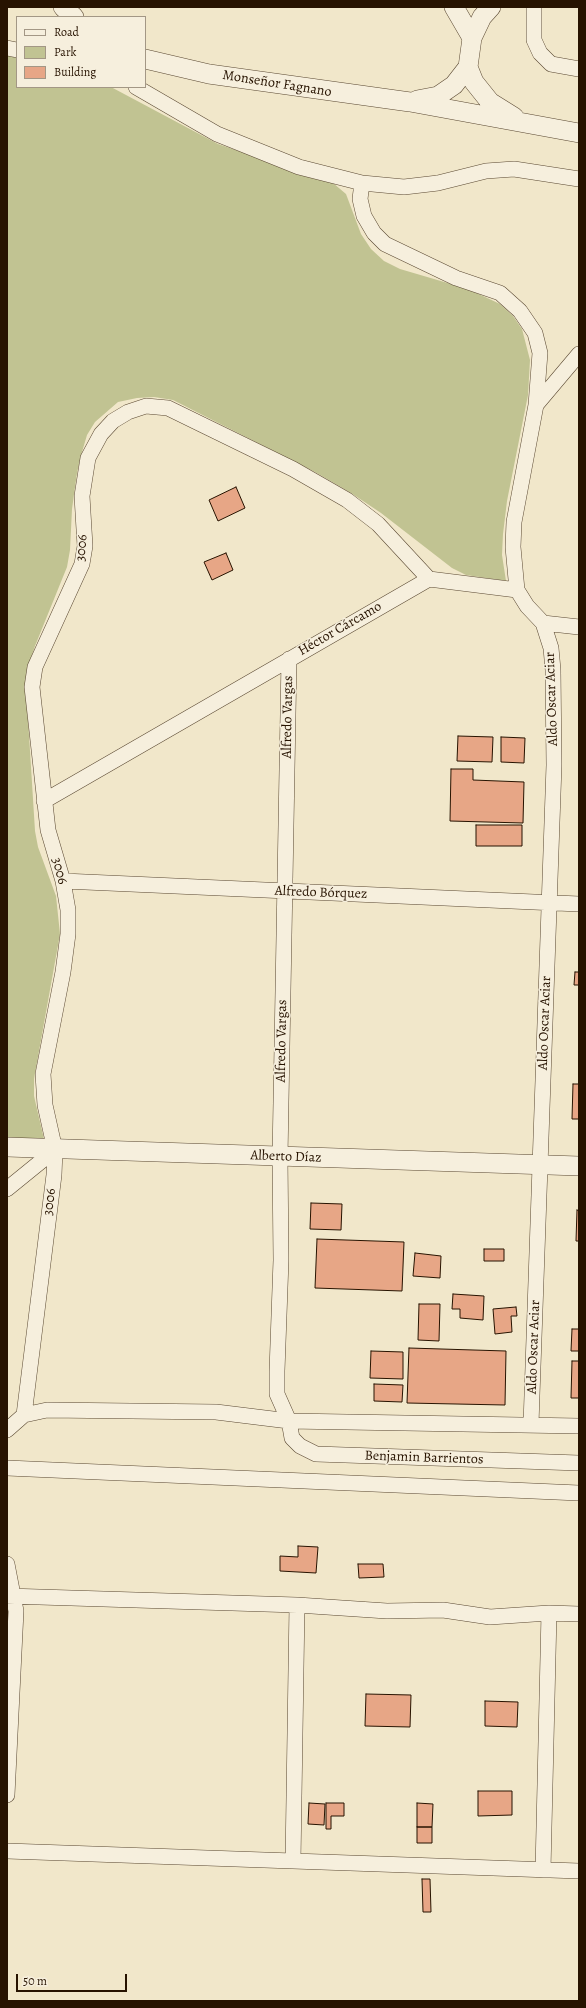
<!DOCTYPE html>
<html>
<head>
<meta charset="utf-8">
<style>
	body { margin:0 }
	#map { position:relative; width:586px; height:2008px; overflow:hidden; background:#f1e7ca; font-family:Alegreya,serif }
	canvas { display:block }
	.frame { position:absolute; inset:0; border:8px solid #271300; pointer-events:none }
	.legend { position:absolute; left:16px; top:16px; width:130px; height:72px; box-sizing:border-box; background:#f6efdd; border:1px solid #a39785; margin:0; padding:5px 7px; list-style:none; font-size:12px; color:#271300 }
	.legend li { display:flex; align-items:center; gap:8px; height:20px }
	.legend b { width:20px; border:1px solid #a39785 }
	.scale { position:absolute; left:16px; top:1974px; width:111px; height:18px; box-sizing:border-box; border:2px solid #271300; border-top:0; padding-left:5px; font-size:12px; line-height:14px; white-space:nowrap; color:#271300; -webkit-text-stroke:3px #f6efdd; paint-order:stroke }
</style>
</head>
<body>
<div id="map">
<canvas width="586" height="2008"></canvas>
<div class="frame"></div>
<ul class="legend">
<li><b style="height:5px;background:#f6efdd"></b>Road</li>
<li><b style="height:11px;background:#c1c392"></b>Park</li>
<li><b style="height:11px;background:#e7a686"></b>Building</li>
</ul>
<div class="scale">50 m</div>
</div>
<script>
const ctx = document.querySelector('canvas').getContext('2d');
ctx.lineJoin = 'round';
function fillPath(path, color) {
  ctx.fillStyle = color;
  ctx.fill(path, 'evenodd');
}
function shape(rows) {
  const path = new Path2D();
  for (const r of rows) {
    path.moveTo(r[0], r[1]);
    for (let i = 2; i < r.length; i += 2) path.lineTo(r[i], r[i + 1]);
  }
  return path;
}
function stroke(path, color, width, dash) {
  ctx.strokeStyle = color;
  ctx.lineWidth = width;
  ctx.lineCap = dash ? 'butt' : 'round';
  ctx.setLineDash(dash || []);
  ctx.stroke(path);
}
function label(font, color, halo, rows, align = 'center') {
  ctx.font = font + ' Alegreya,serif';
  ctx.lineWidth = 3;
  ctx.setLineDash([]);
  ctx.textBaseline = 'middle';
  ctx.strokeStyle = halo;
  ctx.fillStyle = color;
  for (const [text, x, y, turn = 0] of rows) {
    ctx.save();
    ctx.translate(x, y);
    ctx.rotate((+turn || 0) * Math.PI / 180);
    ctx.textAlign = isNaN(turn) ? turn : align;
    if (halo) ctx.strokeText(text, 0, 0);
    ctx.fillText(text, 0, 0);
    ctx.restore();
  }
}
const green = shape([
	[7,55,17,58,17,87,111,87,218,144,333,183,346,194,361,234,371,249,384,261,400,269,468,289,500,304,513,316,522,329,530,360,528,395,507,501,503,534,502,555,506,581,466,575,452,568,381,513,351,493,315,472,173,400,154,397,137,398,118,402,95,422,87,435,82,452,77,473,72,509,70,550,67,567,35,646,28,667,26,687,35,831,38,847,56,896,60,934,34,1079,34,1096,44,1139,7,1139]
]);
const building = shape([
	[236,487,245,508,218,521,209,500,236,487],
	[226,553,233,570,212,580,204,562,226,553],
	[458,736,493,737,492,762,457,761,458,736],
	[501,737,525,738,524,763,501,762,501,737],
	[451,769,473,769,473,780,524,782,523,823,450,821,451,769],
	[476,825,522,825,522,846,476,846,476,825],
	[575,972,579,972,579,985,574,985,575,972],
	[573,1084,579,1084,579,1119,572,1119,573,1084],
	[311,1203,342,1204,341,1230,310,1229,311,1203],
	[577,1210,579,1211,579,1241,576,1241,577,1210],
	[317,1239,404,1242,402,1291,315,1288,317,1239],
	[484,1249,504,1249,504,1261,484,1261,484,1249],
	[415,1253,441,1256,440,1278,413,1276,415,1253],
	[453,1294,484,1296,483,1320,460,1318,460,1309,452,1309,453,1294],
	[419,1304,440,1304,439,1341,418,1340,419,1304],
	[516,1307,517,1316,511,1316,512,1332,495,1334,493,1309,516,1307],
	[572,1329,579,1329,579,1351,571,1351,572,1329],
	[409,1348,506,1351,505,1405,407,1403,409,1348],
	[371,1351,403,1352,403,1379,370,1378,371,1351],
	[572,1361,579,1361,579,1398,571,1398,572,1361],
	[374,1384,403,1385,402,1402,374,1401,374,1384],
	[298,1546,318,1547,316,1573,280,1571,280,1556,298,1557,298,1546],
	[358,1564,383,1564,384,1577,359,1578,358,1564],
	[366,1694,411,1695,410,1727,365,1726,366,1694],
	[485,1701,518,1702,517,1727,485,1726,485,1701],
	[478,1791,512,1791,512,1815,478,1816,478,1791],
	[309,1803,325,1804,324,1825,308,1824,309,1803],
	[326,1803,344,1803,344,1816,331,1816,331,1829,326,1829,326,1803],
	[417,1803,433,1804,432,1827,417,1827,417,1803],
	[417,1827,432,1827,432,1843,417,1843,417,1827],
	[422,1879,430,1879,431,1912,423,1912,422,1879]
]);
const minor = shape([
	[534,7,534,40,540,53,551,64,579,69],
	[7,48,17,50],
	[136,87,217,134,299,167,362,183,404,187,438,183,486,171,514,169,579,179],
	[362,183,360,199,364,216,374,233,385,244,456,278,500,293,520,311,535,333,540,353,536,405,514,522,513,547,517,590,527,606,543,623,579,627],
	[536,405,579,354],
	[289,659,280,1157,281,1260,277,1371,277,1394,289,1421,292,1438,300,1446,316,1454,579,1463],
	[44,801,429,579,517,590],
	[63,881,579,904],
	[7,1189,55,1150],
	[24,1415,54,1175,55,1150,45,1105,43,1074,63,972,68,934,68,910,63,881,48,830,32,687,35,667,82,564,85,546,82,496,88,458,101,434,113,421,128,412,146,406,168,408,293,469,347,500,378,524,429,579],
	[531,1424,554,765,553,670,551,648,543,623],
	[7,1430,24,1415,47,1410,216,1412,289,1421,579,1426],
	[7,1468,579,1493],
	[7,1564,16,1611,7,1795],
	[7,1596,297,1605,387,1611,443,1610,490,1617,549,1613,579,1614],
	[7,1851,579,1871],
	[293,1861,297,1605],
	[543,1870,549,1613]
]);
const tertiary = shape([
	[63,7,74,17],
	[454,7,472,38],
	[145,59,209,74,410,102,579,133],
	[468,67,474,82,490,102,514,117],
	[417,100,438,96,454,85,468,67,472,38,482,17,491,7],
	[7,1147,579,1166]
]);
const streetNames = [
	["Monseñor Fagnano",277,84,9],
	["3006",82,548,-85],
	["Héctor Cárcamo",340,629,-30],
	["Aldo Oscar Aciar",552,699,-92],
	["Alfredo Vargas",288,717,-89],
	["3006",59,871,75],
	["Alfredo Bórquez",321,893,2],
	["Aldo Oscar Aciar",545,1023,-88],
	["Alfredo Vargas",282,1041,-89],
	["Alberto Díaz",286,1157,2],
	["3006",50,1202,-83],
	["Aldo Oscar Aciar",534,1347,-88],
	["Benjamin Barrientos",424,1458,2]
];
fillPath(green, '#c1c392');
fillPath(building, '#e7a686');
stroke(building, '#271300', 1);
stroke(minor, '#5a4832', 16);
stroke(tertiary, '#5a4832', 20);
stroke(minor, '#f6efdd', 15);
stroke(tertiary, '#f6efdd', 19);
label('14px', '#271300', '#f6efdd', streetNames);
</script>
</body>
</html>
